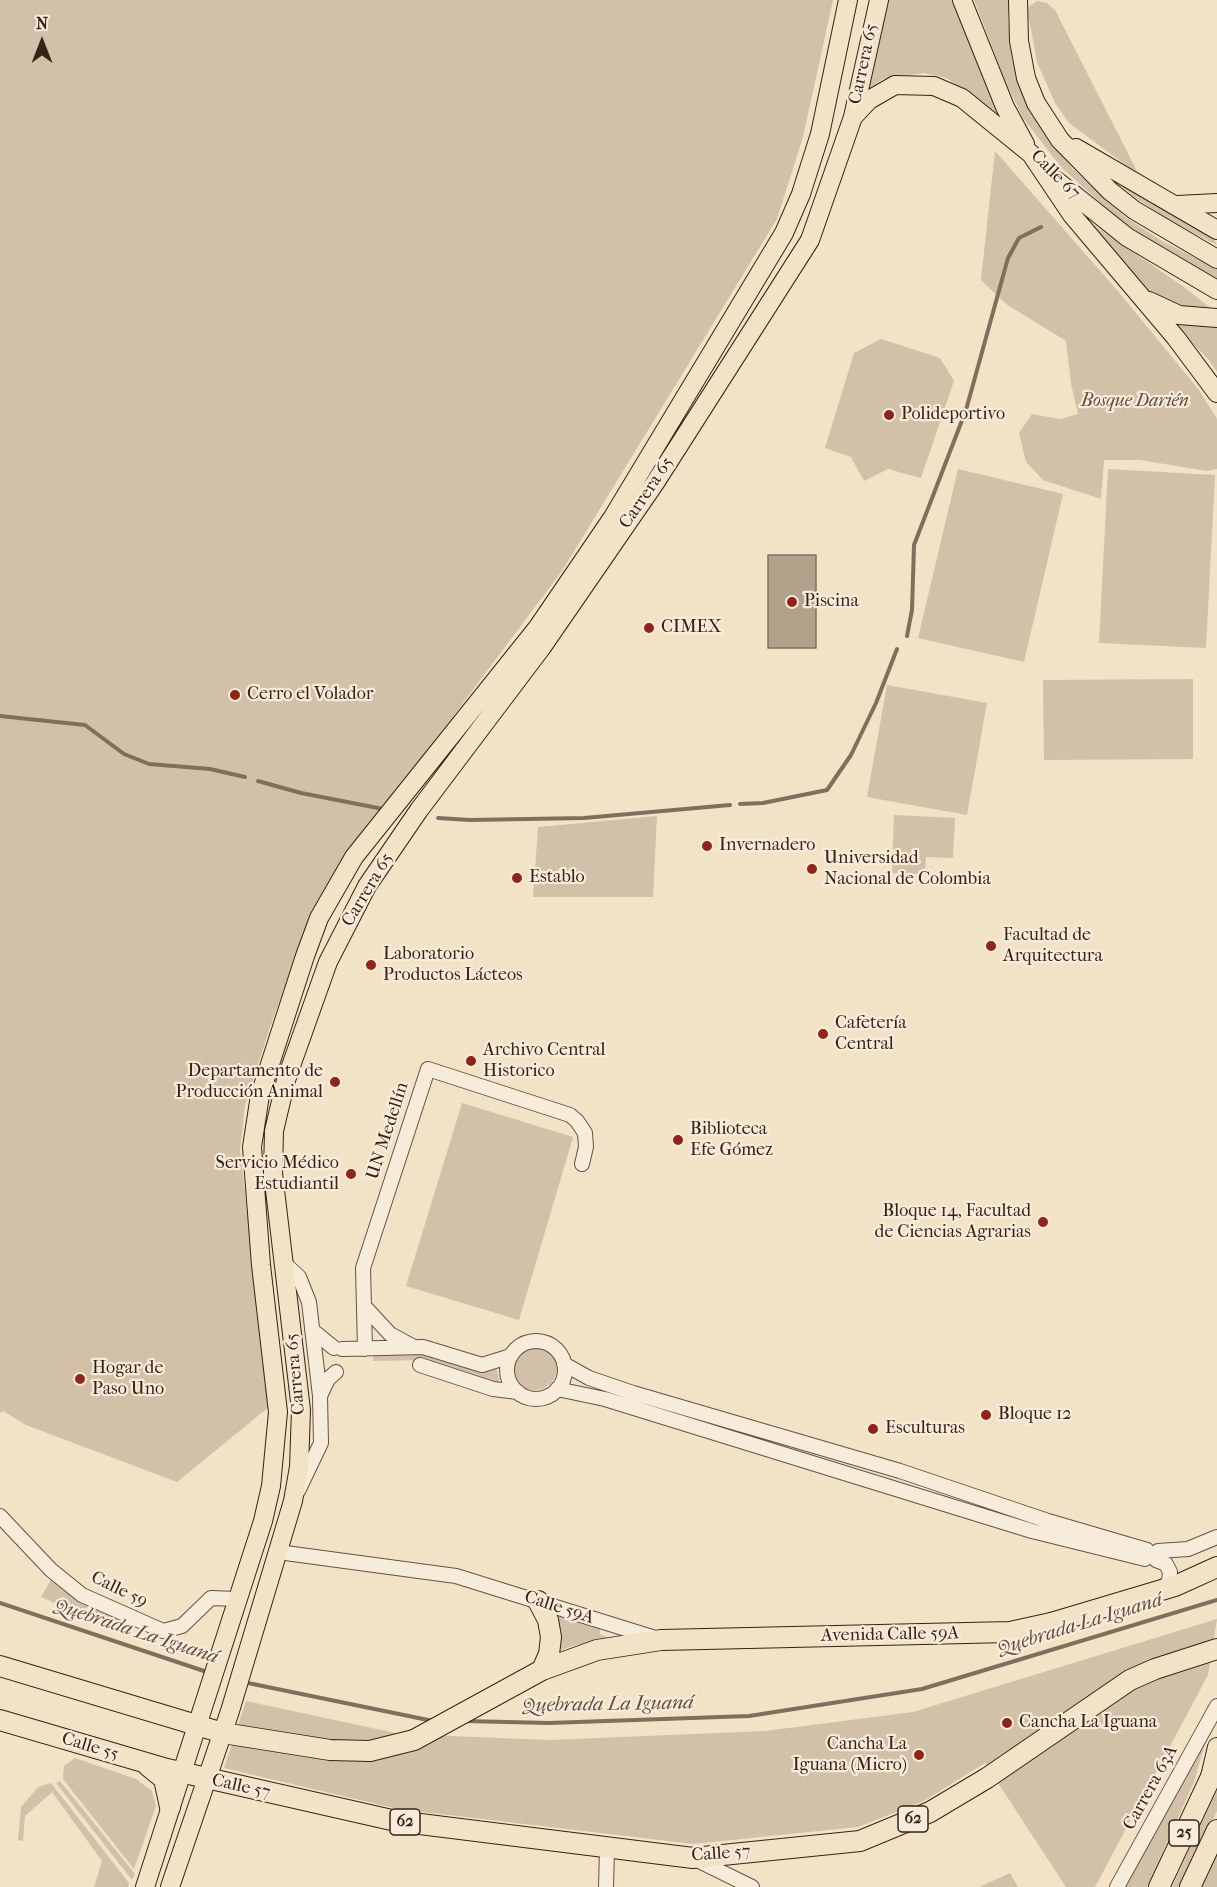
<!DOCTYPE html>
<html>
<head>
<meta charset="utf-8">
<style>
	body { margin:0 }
	#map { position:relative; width:1217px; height:1887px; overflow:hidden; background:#f2e2c6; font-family:"IM FELL French Canon",serif }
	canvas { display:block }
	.north { position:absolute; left:12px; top:12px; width:60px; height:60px; -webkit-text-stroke:4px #f7ecda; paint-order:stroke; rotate:0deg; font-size:16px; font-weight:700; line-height:24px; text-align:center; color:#372218 }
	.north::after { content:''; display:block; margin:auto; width:21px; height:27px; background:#372218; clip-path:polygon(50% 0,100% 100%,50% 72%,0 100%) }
</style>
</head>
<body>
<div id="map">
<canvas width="1217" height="1887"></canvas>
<div class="north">N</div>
</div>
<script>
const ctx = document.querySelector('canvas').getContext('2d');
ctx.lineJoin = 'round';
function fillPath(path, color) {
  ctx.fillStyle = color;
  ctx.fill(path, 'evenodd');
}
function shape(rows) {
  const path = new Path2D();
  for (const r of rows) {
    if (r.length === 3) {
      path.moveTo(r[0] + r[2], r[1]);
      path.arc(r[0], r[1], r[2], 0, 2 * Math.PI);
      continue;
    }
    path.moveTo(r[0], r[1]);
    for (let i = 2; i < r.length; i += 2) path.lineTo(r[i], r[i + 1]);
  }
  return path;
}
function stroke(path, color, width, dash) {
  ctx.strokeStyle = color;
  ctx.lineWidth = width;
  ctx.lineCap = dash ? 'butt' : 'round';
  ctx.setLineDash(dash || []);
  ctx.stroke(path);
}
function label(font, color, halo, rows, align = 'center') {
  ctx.font = font + ' "IM FELL French Canon",serif';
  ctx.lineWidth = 4.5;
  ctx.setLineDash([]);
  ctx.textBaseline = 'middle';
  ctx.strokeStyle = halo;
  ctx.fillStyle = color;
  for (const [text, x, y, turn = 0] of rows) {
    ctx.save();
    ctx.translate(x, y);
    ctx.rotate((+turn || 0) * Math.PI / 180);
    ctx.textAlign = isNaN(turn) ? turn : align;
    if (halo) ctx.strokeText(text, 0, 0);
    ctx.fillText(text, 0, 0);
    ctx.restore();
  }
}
const green = shape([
	[0,0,833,0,803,137,777,219,562,571,376,819,304,937,270,1027,245,1105,240,1150,270,1406,177,1482,26,1425,3,1411,0,1413],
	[887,0,952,0,998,117,970,93,946,78,924,73,883,79,868,89],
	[974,0,1010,0,1008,20,1013,62,1021,89,1034,117,1073,169,1125,217,1162,241,1217,269,1217,281,1148,240,1115,216,1061,167,1023,118,1005,80],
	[1037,1,1047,3,1055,10,1139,175,1069,123,1055,103,1037,62,1027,8],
	[995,151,1117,290,1199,390,1217,419,1217,469,1207,471,1140,460,1104,460,1101,499,1043,480,1026,462,1019,433,1032,414,1060,419,1078,414,1071,384,1066,341,1006,304,981,280],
	[1109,176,1213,237,1217,245,1173,223,1136,198],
	[1085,219,1184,287,1213,310,1193,310,1162,300,1149,292],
	[1167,318,1217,325,1217,372,1209,360],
	[881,339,940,358,954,381,921,478,888,469,864,481,851,457,825,448,854,353],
	[958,469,1063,494,1024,662,918,638],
	[1108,469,1215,475,1206,648,1099,643],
	[1193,679,1193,759,1044,760,1043,680],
	[887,685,987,703,967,815,867,797],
	[894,815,955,818,953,858,926,857,925,874,892,873],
	[657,816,653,897,533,897,538,827],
	[462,1103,573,1137,519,1320,406,1286],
	[535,1368,22],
	[423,1350,496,1367,500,1384,422,1360,373,1361,373,1352],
	[52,1578,89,1603,83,1616,41,1597],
	[94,1608,127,1619,123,1632,90,1619],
	[551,1613,600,1626,600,1634,608,1638,572,1646,556,1652],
	[1217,1619,1208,1675,1095,1887,1066,1887,985,1763,924,1801,858,1827,693,1844,398,1809,224,1768,246,1701,400,1734,550,1740,765,1731,913,1712],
	[1210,1727,1194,1782,1147,1887,1122,1887],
	[75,1758,136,1779,152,1791,156,1806,134,1869,63,1779,64,1766],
	[60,1781,135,1874,132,1880,56,1783],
	[51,1783,129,1883,128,1887,94,1887,102,1861,52,1792,25,1816,23,1841,18,1840,21,1807,38,1787],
	[1217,1789,1217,1811,1180,1887,1172,1887],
	[1217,1848,1217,1887,1197,1887],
	[1010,1873,1018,1887,979,1887]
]);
const water = shape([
	[768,555,816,555,816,648,768,648,768,555]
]);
const stream = shape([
	[907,636,912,610,914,545,966,410,1008,258,1019,238,1041,227],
	[0,716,85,725,124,754,149,764,210,769,245,777],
	[258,781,301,793,383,809],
	[740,804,763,803,827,790,851,755,876,703,897,649],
	[438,818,470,820,584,818,730,805],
	[0,1603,210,1673],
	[243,1682,433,1721],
	[464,1721,549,1723,749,1716,922,1689,1217,1600]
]);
const minor = shape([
	[285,1264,299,1277,309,1302,320,1396,321,1443,298,1491],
	[364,1306,390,1334,412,1346],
	[312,1330,334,1348],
	[536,1370,29],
	[342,1349,423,1347,482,1365,511,1356],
	[365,1349,363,1268,428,1069,570,1115,577,1121,585,1133,586,1147,582,1164],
	[564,1364,589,1378,633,1393,900,1471,1048,1521,1147,1550],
	[420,1365,493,1389,518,1392],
	[557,1389,605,1399,1032,1531,1145,1559],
	[320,1396,328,1379,336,1372],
	[0,1516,51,1570,82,1595,163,1631,182,1626,211,1598,237,1599],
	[1158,1551,1188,1549,1217,1537],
	[278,1552,456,1576,655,1638],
	[1156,1560,1166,1564,1170,1572,1169,1582,1160,1590],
	[693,1858,752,1887],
	[606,1887,607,1849],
	[1117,1887,1217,1706]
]);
const major = shape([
	[962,0,1005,107,1025,144],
	[1018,0,1019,41,1026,78,1036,103,1060,140,1110,191,1134,210,1217,259],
	[854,116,869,100,895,85,934,86,962,98,1031,154,1072,215,1176,338,1217,393],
	[1076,148,1217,230],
	[1057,181,1127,237,1217,290],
	[1177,205,1217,203],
	[1149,301,1179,315,1217,318],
	[1210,1777,1217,1747],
	[145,1887,263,1521,271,1486,278,1412,261,1265,252,1147,260,1095,305,956,319,918,354,857,538,627,613,517,784,233,801,194,820,134,848,0],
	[170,1887,230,1711,293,1501,299,1467,301,1410,273,1173,274,1131,286,1080,328,962,367,886,419,810,542,647,655,483,810,240,853,117,879,0]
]);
const highway = shape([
	[538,1601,548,1620,551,1637,549,1654,542,1670],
	[0,1666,223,1733,330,1750,370,1751,414,1740,542,1670,597,1650,661,1640,1010,1632,1051,1623,1175,1586,1217,1567],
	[0,1720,167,1769,396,1821,693,1858,860,1841,930,1812,987,1778,1130,1680,1155,1669,1217,1649],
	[148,1766,164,1779,170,1807],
	[1159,1887,1217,1764],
	[1190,1887,1217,1830]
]);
const markers = [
	[889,415,6,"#8f2418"],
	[792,602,6,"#8f2418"],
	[649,628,6,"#8f2418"],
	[235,695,6,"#8f2418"],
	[707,846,6,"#8f2418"],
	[812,869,6,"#8f2418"],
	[517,878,6,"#8f2418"],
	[991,946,6,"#8f2418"],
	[371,965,6,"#8f2418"],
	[823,1034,6,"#8f2418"],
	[471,1061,6,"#8f2418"],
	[335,1082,6,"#8f2418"],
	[678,1140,6,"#8f2418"],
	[351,1174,6,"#8f2418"],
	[1043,1222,6,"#8f2418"],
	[80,1379,6,"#8f2418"],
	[986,1415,6,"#8f2418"],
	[873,1429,6,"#8f2418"],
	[1007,1723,6,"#8f2418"],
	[919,1755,6,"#8f2418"]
];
const shields = [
	[913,1819,30],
	[405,1822,30],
	[1184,1833,30]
];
const shieldNames = [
	["62",913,1819],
	["62",405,1822],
	["25",1184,1833]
];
const streetNames = [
	["Carrera 65",864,64,-78],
	["Calle 67",1055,175,45],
	["Carrera 65",647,493,-56],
	["Carrera 65",368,890,-59],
	["UN Medellín",388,1131,-72],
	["Carrera 65",296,1374,-95],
	["Calle 59",119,1590,26],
	["Calle 59A",559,1608,18],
	["Avenida Calle 59A",890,1635,-1],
	["Calle 55",90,1747,17],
	["Calle 57",241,1787,13],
	["Carrera 63A",1151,1788,-61],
	["Calle 57",721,1854,-4]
];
const parkNames = [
	["Bosque Darién",1135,402]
];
const poiNames = [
	["Polideportivo",901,415],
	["Piscina",804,602],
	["CIMEX",661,628],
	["Cerro el Volador",247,695],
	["Invernadero",719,846],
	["Universidad",824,859],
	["Nacional de Colombia",824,880],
	["Establo",529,878],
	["Facultad de",1003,936],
	["Arquitectura",1003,957],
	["Laboratorio",383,955],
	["Productos Lácteos",383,976],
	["Cafetería",835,1024],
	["Central",835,1045],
	["Archivo Central",483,1051],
	["Historico",483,1072],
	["Departamento de",323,1072,"right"],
	["Producción Animal",323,1093,"right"],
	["Biblioteca",690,1130],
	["Efe Gómez",690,1151],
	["Servicio Médico",339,1164,"right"],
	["Estudiantil",339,1185,"right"],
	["Bloque 14, Facultad",1031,1212,"right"],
	["de Ciencias Agrarias",1031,1233,"right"],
	["Hogar de",92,1369],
	["Paso Uno",92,1390],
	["Bloque 12",998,1415],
	["Esculturas",885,1429],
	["Cancha La Iguana",1019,1723],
	["Cancha La",907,1745,"right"],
	["Iguana (Micro)",907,1766,"right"]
];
const waterNames = [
	["Quebrada La Iguaná",1080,1625,-17],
	["Quebrada La Iguaná",136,1632,18],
	["Quebrada La Iguaná",608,1705,-1]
];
fillPath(green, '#d2c1a8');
fillPath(water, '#b2a18b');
stroke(water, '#816e5d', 1.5);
stroke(stream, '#816e5d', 4);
stroke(minor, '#665244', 16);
stroke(major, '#372218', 20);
stroke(highway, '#372218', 22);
stroke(minor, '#f7ecda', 14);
stroke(major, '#f2e2c6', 18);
stroke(highway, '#f2e2c6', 20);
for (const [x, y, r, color] of markers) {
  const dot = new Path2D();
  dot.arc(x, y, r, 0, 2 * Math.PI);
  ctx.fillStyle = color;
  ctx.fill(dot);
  stroke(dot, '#f7ecda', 2);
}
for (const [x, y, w] of shields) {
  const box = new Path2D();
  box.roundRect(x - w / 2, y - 13, w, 26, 4.5);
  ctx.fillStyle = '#f7ecda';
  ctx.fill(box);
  stroke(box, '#372218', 1.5);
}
label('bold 16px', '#372218', null, shieldNames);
label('18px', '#372218', '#f7ecda', streetNames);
label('italic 18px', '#5e4a3c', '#f7ecda', parkNames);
label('18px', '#372218', '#f7ecda', poiNames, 'left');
label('italic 20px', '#624e40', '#f7ecda', waterNames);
</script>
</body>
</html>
